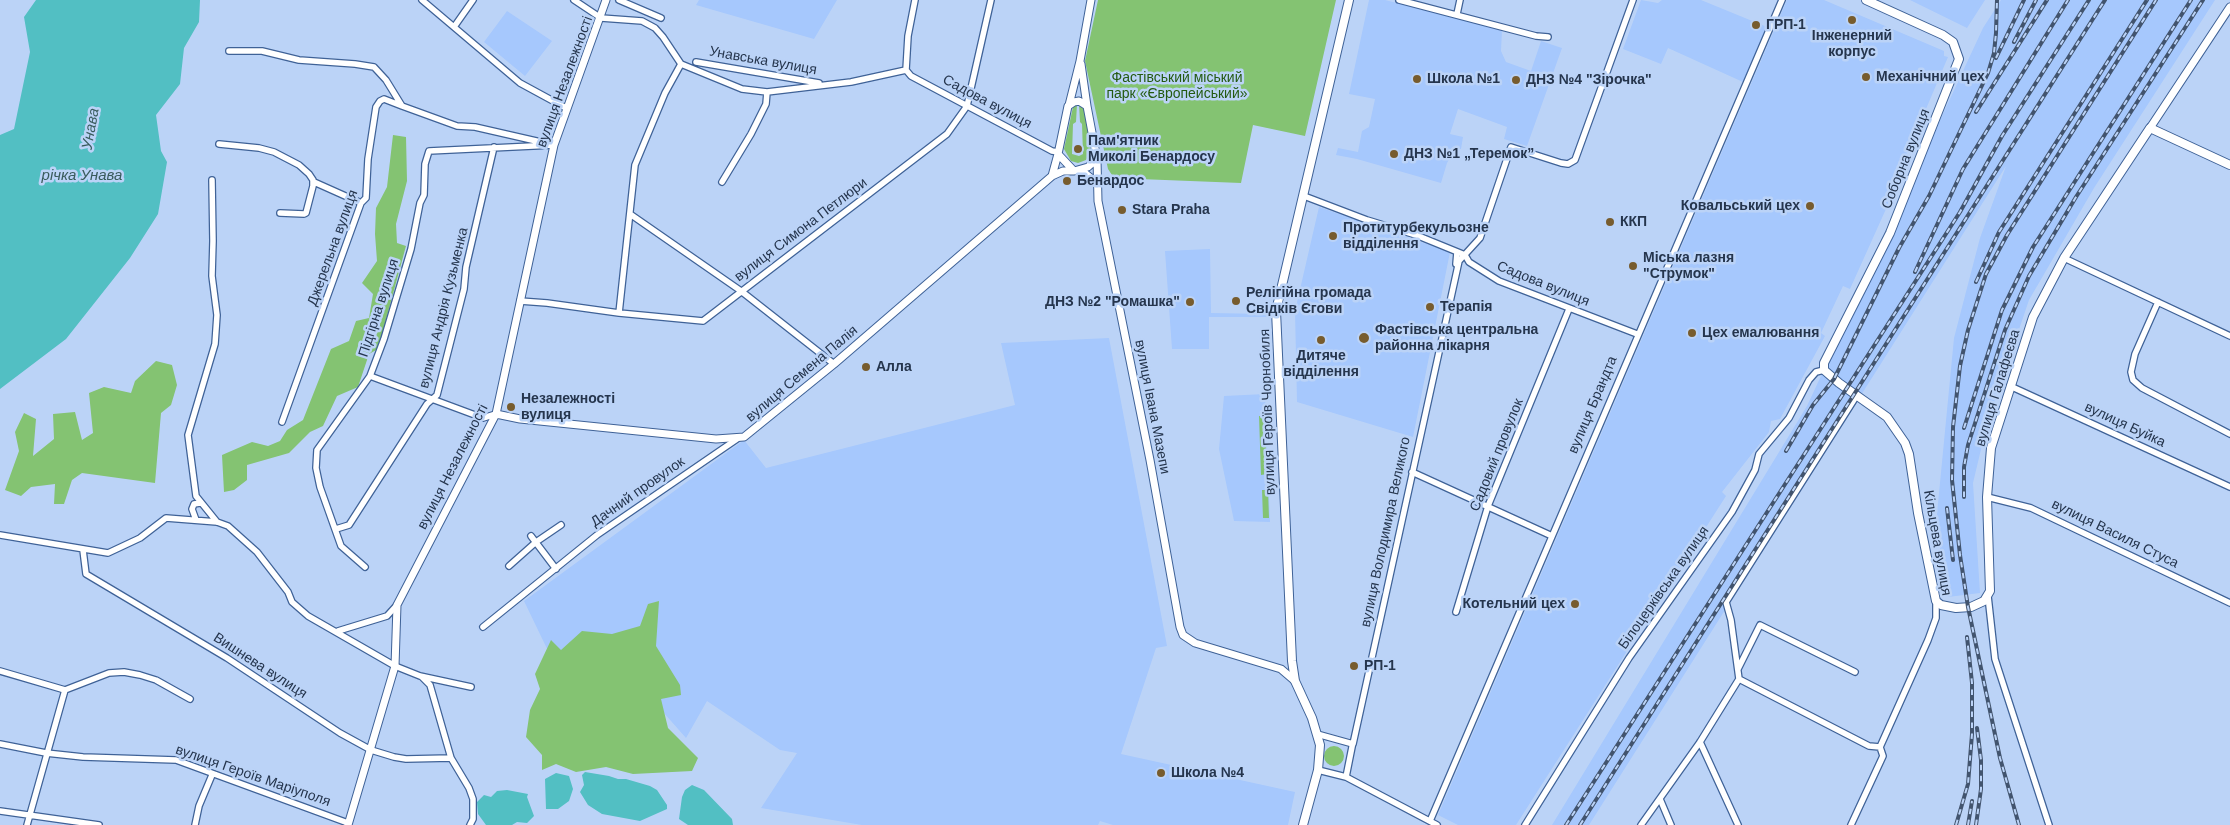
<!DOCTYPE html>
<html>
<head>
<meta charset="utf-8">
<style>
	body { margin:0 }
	canvas { display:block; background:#bbd3f7 }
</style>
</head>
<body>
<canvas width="2230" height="825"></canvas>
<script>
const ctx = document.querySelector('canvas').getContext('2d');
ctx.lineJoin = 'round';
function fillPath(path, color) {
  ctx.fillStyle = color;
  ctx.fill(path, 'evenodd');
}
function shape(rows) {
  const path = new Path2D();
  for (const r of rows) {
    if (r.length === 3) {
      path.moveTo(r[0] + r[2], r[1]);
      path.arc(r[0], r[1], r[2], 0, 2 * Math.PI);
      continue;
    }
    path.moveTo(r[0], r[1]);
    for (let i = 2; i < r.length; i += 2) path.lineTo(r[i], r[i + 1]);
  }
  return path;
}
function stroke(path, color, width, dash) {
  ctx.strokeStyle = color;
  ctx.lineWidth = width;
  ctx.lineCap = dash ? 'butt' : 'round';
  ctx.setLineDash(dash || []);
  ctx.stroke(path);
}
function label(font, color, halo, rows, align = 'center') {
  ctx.font = font + ' Helvetica,sans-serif';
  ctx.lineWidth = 5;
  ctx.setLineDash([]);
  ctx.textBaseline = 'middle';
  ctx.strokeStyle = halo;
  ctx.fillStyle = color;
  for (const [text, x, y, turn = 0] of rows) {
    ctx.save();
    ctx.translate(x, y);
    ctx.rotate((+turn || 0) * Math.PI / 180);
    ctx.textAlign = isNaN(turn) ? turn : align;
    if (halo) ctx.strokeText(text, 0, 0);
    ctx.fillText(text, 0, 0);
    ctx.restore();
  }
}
const built = shape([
	[699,0,837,0,814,39,696,5],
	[1369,0,1385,0,1502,30,1501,51,1506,62,1531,71,1541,41,1562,48,1527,146,1504,139,1507,127,1458,109,1450,134,1463,137,1461,149,1455,149,1447,163,1441,183,1357,159,1336,155,1338,148,1358,152,1362,131,1369,127,1375,99,1349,94],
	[1641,0,1658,3,1662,0,1701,0,1767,27,1743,82,1668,48,1661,64,1623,49],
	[1787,0,1824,0,1944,51,1944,56,1948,57,1896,180,1886,209,1850,289,1843,286,1821,333,1825,336,1780,419,1771,421,1769,432,1722,492,1726,496,1516,825,1458,825,1438,815],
	[1910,0,1985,0,1967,28],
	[2001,0,2215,0,2094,188,2029,300,1987,424,1973,483,1980,593,1948,597,1936,524,1954,338,1980,238,2006,166,1589,825,1552,825,1807,406,1983,28],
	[507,11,552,41,525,76,484,42],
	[1319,207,1450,252,1413,437,1297,402,1295,311],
	[1210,249,1211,313,1267,314,1267,317,1209,317,1209,349,1172,349,1165,251],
	[1109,338,1167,646,1156,648,1121,754,1295,792,1288,825,1113,825,1100,821,1098,825,862,825,761,808,797,753,780,750,707,701,686,738,656,704,551,657,524,601,744,440,766,468,1015,405,1001,343],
	[1265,394,1270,522,1234,521,1219,449,1224,396]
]);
const green = shape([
	[1098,0,1336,0,1305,136,1253,125,1241,183,1114,178,1108,169,1085,61],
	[1077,104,1076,122,1073,124,1072,154,1079,156,1083,154,1082,124,1080,122,1079,104,1084,107,1091,150,1086,160,1078,163,1071,161,1064,149,1073,107],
	[393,135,406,137,407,181,396,224,397,243,406,246,378,349,369,354,358,387,337,396,323,426,310,432,289,453,247,465,247,480,234,490,224,492,222,455,252,442,268,446,280,441,287,430,303,420,331,349,349,341,356,321,369,318,373,294,362,283,377,261,375,234,376,208,387,187],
	[156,361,172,365,177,385,171,405,161,413,155,483,82,473,72,480,64,504,54,504,55,484,31,487,21,496,5,490,19,451,15,432,24,413,36,419,33,456,54,439,53,414,75,412,82,440,93,433,89,393,104,387,131,393,135,381],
	[1259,416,1265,416,1267,474,1261,475],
	[1262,490,1268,490,1269,518,1263,518],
	[659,601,656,646,680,685,681,695,661,699,668,728,698,758,692,771,633,774,606,767,576,772,556,764,542,770,542,755,526,737,530,710,540,689,535,674,551,640,561,650,582,631,612,634,640,626,648,604],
	[1334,756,10]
]);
const water = shape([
	[36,0,200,0,199,22,184,48,180,84,156,115,161,151,167,162,158,214,130,258,66,339,0,389,0,135,14,129,30,52,24,17],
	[585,772,609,776,618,779,626,779,650,786,657,790,667,805,667,809,640,821,602,814,588,805,580,792,584,785,582,775],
	[556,773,569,776,573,789,569,801,558,809,546,809,545,779],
	[692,785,704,790,732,819,733,825,688,825,679,819,682,797,685,790],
	[507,790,528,794,527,797,534,816,527,823,517,822,512,825,486,825,478,814,477,802,484,795,491,797,497,791]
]);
const minor = shape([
	[422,0,520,83,566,108],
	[574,0,601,18,642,21,655,28,663,37,681,64,742,89,767,92,851,82,906,70],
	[619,0,661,18],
	[1399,0,1536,36,1548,37],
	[1457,14,1460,0],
	[454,27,473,0],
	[229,51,262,51,299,60,355,64,374,67,386,80,402,106,457,126,475,127,545,143],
	[696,62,819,83],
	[906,70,911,76,1052,151,1058,152],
	[906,70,908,36,915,0],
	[219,144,259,148,274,152,299,165,309,174,313,180,313,186,306,213,304,214,280,213],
	[212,180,213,241,212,276,217,315,215,344,188,435,196,496,217,522],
	[314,182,361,203],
	[722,182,751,134,766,104,767,92],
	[1304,196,1367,220,1416,235,1465,255,1469,262,1499,281,1637,334],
	[630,214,741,291,834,364],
	[2064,258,2230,336],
	[1456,264,1457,252],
	[520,301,547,303,619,313,703,321,947,134,967,106,991,0],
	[2158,302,2135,354,2131,372,2133,380,2142,388,2230,434],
	[619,313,635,165,665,93,681,64],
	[370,376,483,418,496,414],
	[2010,386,2230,487],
	[1857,395,1726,602,1731,620,1739,679,1869,746,1880,747],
	[282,422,361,203,366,198,368,159,376,107,380,101,384,99,402,106],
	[1412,472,1552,536],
	[1987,497,2031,508,2230,603],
	[196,520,192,509,194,504,200,503],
	[336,529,349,525,427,404,437,395,464,289,466,267,494,147],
	[0,535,108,553,140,538,166,518,217,522,228,526,257,552,288,592,292,602,308,616,395,666,420,676,471,687],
	[531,536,556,569],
	[83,550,86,574,227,658,340,733,371,750,394,757,406,759,451,758],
	[509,566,536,542,561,525],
	[365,567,341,546,320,487,316,468,317,450,370,376,384,339,411,249,420,203,424,195,425,164,429,151,554,145],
	[1988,596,1995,659,2049,825],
	[1456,612,1488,506,1569,309],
	[483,627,597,535,737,439],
	[338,631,387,616,397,605],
	[1738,669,1760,625,1855,672],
	[0,671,65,690,109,673,124,672,140,675,156,680,190,699],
	[422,677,430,685,451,758,469,788,473,799,473,819,470,825],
	[1317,734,1353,744,1459,261,1480,238,1511,147,1561,163,1568,164,1575,160,1633,0],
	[1700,742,1738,825],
	[0,744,46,753,83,757,176,760,348,823],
	[1318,770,1346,777,1437,825],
	[1346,777,1353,742],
	[1660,799,1671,825],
	[0,811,99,825],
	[1430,821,1782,0],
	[27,825,65,690],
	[195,825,199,806,212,775],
	[1525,825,1629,658,1732,512,1755,470,1759,454,1789,418,1809,380,1816,372,1824,370],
	[1641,825,1700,742,1739,679],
	[1851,825,1883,756,1880,747,1928,640,1936,618,1936,601]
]);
const tertiary = shape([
	[1081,64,1087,106],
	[1069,105,1080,61,1091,0],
	[2150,128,2230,7],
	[1097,159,1088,167,1074,171,1058,154,1068,106,1074,102,1079,101,1087,106,1097,159,1098,201,1150,460,1180,627,1183,635,1195,643,1281,669,1295,681],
	[1081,170,1098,184],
	[1052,176,1058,154],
	[496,414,520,419,716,439,744,437,834,364,1052,176,1063,171,1074,171],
	[348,825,395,666,397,605,496,414,554,145,606,0]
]);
const secondary = shape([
	[1866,0,1943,35,1953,42,1959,59,1890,233,1824,363,1824,370,1839,383,1887,417,1905,443,1909,454,1918,513,1936,601,1941,605,1956,608,1971,607,1984,601,1990,591,1987,497,1991,448,2033,317,2064,258,2150,128,2230,165],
	[1303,825,1318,770,1320,745,1312,718,1295,681,1292,661,1276,311,1349,0]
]);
const rail = shape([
	[2014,42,2036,0],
	[1996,58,2024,0],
	[1976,112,2047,0],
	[1915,272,1963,169,2068,0],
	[1976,282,1999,232,2147,0],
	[1964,428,2002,310,2033,247,2191,0],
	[1786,451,1813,405,1834,379,1899,248,1929,196,1988,73,1994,53,1996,33,1997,0],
	[1964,497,1964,467,1968,445,2005,330,2029,276,2076,197,2203,0],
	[1947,508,1953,560],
	[1566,825,1960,212,2002,136,2089,0],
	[1580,825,2105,0],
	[1956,825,1968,784,1972,734,1972,683,1967,637],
	[1968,825,1972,801],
	[1976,825,1981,789,1981,760,1977,728],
	[2019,825,2000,758,1968,607,1960,555,1952,480,1953,427,1960,366,1968,330,1986,274,2007,235,2156,0]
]);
const markers = [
	[1852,20,5,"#775c2e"],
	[1756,25,5,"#775c2e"],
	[1866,77,5,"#775c2e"],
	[1417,79,5,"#775c2e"],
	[1516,80,5,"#775c2e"],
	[1078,149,5,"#775c2e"],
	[1394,154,5,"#775c2e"],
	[1067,181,5,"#775c2e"],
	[1810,206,5,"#775c2e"],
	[1122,210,5,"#775c2e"],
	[1610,222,5,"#775c2e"],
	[1333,236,5,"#775c2e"],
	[1633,266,5,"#775c2e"],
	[1236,301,5,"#775c2e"],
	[1190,302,5,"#775c2e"],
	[1430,307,5,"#775c2e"],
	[1692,333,5,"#775c2e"],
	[1364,338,6,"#775c2e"],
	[1321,340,5,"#775c2e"],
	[866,367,5,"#775c2e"],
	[511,407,5,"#775c2e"],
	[1575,604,5,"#775c2e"],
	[1354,666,5,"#775c2e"],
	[1161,773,5,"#775c2e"]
];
const poiNames = [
	["ГРП-1",1766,25],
	["Інженерний",1852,36,"center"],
	["корпус",1852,52,"center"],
	["Механічний цех",1876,77],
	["Школа №1",1427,79],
	["ДНЗ №4 \"Зірочка\"",1526,80],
	["Пам'ятник",1088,141],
	["Миколі Бенардосу",1088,157],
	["ДНЗ №1 „Теремок”",1404,154],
	["Бенардос",1077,181],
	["Ковальський цех",1800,206,"right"],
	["Stara Praha",1132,210],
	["ККП",1620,222],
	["Протитурбекульозне",1343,228],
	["відділення",1343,244],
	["Міська лазня",1643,258],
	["\"Струмок\"",1643,274],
	["Релігійна громада",1246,293],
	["Свідків Єгови",1246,309],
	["ДНЗ №2 \"Ромашка\"",1180,302,"right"],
	["Терапія",1440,307],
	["Фастівська центральна",1375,330],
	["районна лікарня",1375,346],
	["Цех емалювання",1702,333],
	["Дитяче",1321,356,"center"],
	["відділення",1321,372,"center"],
	["Алла",876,367],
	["Незалежності",521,399],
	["вулиця",521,415],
	["Котельний цех",1565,604,"right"],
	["РП-1",1364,666],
	["Школа №4",1171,773]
];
const streetNames = [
	["Унавська вулиця",763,61,10],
	["вулиця Незалежності",565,82,-70],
	["Садова вулиця",987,102,28],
	["Соборна вулиця",1906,159,-68],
	["вулиця Симона Петлюри",801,230,-37],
	["Джерельна вулиця",333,248,-70],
	["Садова вулиця",1543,284,22],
	["Підгірна вулиця",379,308,-72],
	["вулиця Андрія Кузьменка",444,308,-76],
	["вулиця Семена Палія",802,374,-40],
	["вулиця Галафеєва",1998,388,-73],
	["вулиця Брандта",1593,405,-67],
	["вулиця Івана Мазепи",1152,407,79],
	["вулиця Героїв Чорнобиля",1268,412,-92],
	["вулиця Буйка",2125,425,25],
	["Садовий провулок",1497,455,-68],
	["вулиця Незалежності",453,467,-63],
	["Дачний провулок",638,492,-35],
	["вулиця Володимира Великого",1386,532,-78],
	["вулиця Василя Стуса",2115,534,26],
	["Кільцева вулиця",1937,543,80],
	["Білоцерківська вулиця",1664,588,-55],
	["Вишнева вулиця",260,666,33],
	["вулиця Героїв Маріуполя",253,776,19]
];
const parkNames = [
	["Фастівський міський",1177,78],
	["парк «Європейський»",1177,94]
];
const waterNames = [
	["Унава",91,129,-80],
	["річка Унава",82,176]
];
fillPath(built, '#a6c8fd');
fillPath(green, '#84c372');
fillPath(water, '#52bfc3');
stroke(minor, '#3f6297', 8);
stroke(tertiary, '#3f6297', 9);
stroke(secondary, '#3f6297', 10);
stroke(minor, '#fff', 5.5);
stroke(tertiary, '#fff', 7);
stroke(secondary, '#fff', 8);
stroke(rail, '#42546e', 4);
stroke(rail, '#bbd3f7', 2, [5.5]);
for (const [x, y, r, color] of markers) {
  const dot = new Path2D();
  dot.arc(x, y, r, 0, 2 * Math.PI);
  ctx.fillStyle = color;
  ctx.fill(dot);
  stroke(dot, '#bbd3f7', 2);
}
label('bold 14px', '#25354d', '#bbd3f7', poiNames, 'left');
label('14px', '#25354d', '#bbd3f7', streetNames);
label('14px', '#245a11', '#bbd3f7', parkNames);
label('italic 15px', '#395b5c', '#bbd3f7', waterNames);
</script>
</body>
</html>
